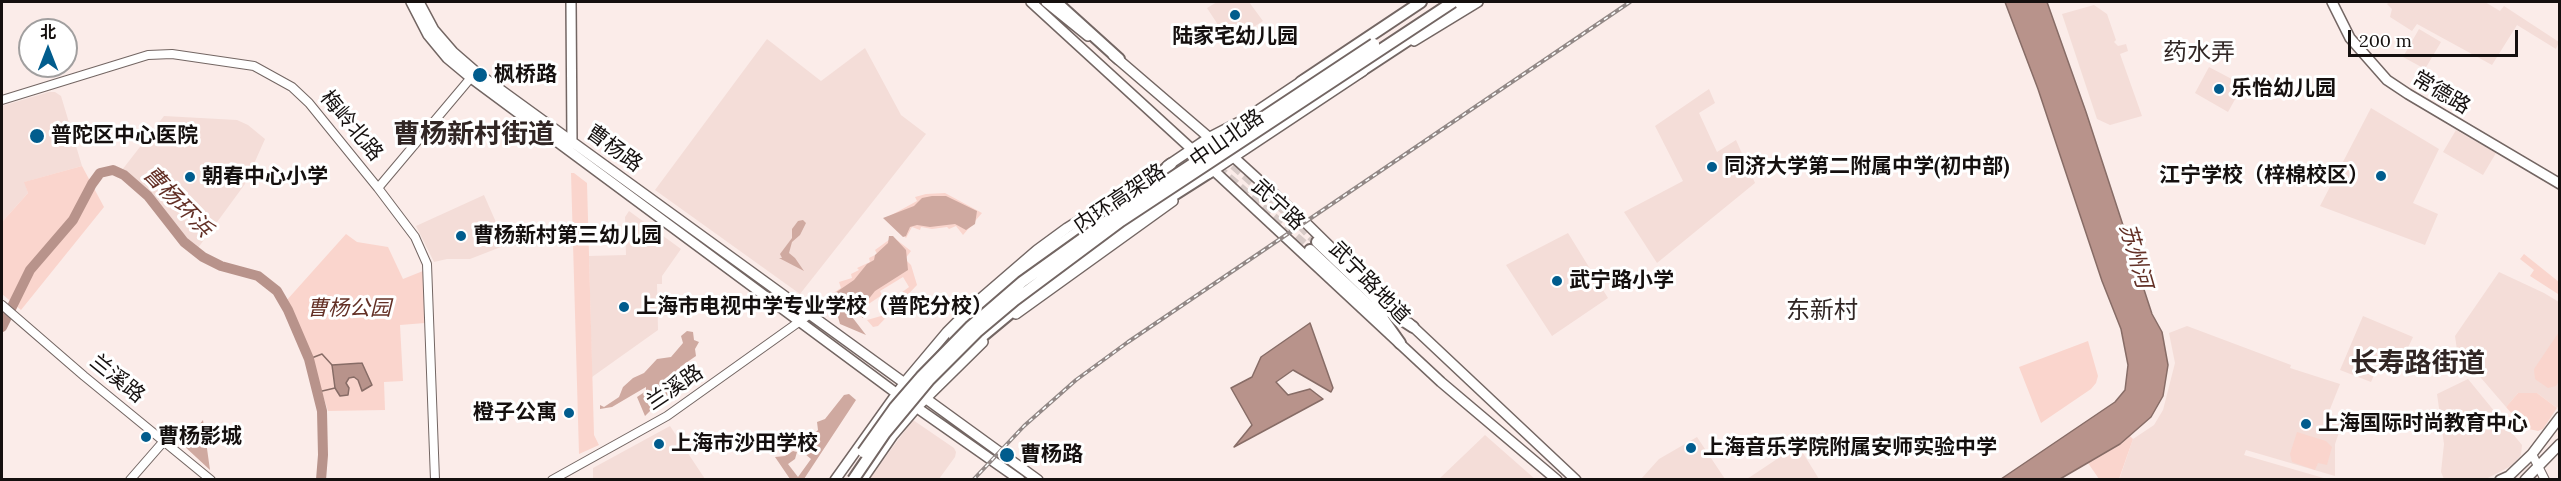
<!DOCTYPE html>
<html>
<head>
<meta charset="utf-8">
<style>
	body { margin:0 }
	#map { position:relative; width:2561px; height:481px; overflow:hidden; background:#fbece9; font-family:Lora,"Noto Sans SC",serif }
	canvas { display:block }
	.frame { position:absolute; inset:0; border:3px solid #15100f; pointer-events:none }
	.north { position:absolute; left:18px; top:18px; width:60px; height:60px; box-sizing:border-box; background:#fff; border:2px solid #a19f9f; border-radius:50%; rotate:0deg; font-size:16px; font-weight:700; line-height:24px; text-align:center; color:#15100f }
	.north::after { content:''; display:block; margin:auto; width:21px; height:27px; background:#015c8d; clip-path:polygon(50% 0,100% 100%,50% 72%,0 100%) }
	.scale { position:absolute; left:2348px; top:30px; width:170px; height:27px; box-sizing:border-box; border:3px solid #15100f; border-top:0; padding-left:8px; font-size:18px; line-height:21px; white-space:nowrap; color:#15100f; -webkit-text-stroke:4px #fff; paint-order:stroke }
</style>
</head>
<body>
<div id="map">
<canvas width="2561" height="481"></canvas>
<div class="frame"></div>
<div class="north">北</div>
<div class="scale">200 m</div>
</div>
<script>
const ctx = document.querySelector('canvas').getContext('2d');
ctx.lineJoin = 'round';
function fillPath(path, color) {
  ctx.fillStyle = color;
  ctx.fill(path, 'evenodd');
}
function shape(rows) {
  const path = new Path2D();
  for (const r of rows) {
    path.moveTo(r[0], r[1]);
    for (let i = 2; i < r.length; i += 2) path.lineTo(r[i], r[i + 1]);
  }
  return path;
}
function stroke(path, color, width, dash) {
  ctx.strokeStyle = color;
  ctx.lineWidth = width;
  ctx.lineCap = dash ? 'butt' : 'round';
  ctx.setLineDash(dash || []);
  ctx.stroke(path);
}
function label(font, color, halo, rows, align = 'center') {
  ctx.font = font + ' Lora,"Noto Sans SC",serif';
  ctx.lineWidth = 6;
  ctx.setLineDash([]);
  ctx.textBaseline = 'middle';
  ctx.strokeStyle = halo;
  ctx.fillStyle = color;
  for (const [text, x, y, turn = 0] of rows) {
    ctx.save();
    ctx.translate(x, y);
    ctx.rotate((+turn || 0) * Math.PI / 180);
    ctx.textAlign = isNaN(turn) ? turn : align;
    if (halo) ctx.strokeText(text, 0, 0);
    ctx.fillText(text, 0, 0);
    ctx.restore();
  }
}
const built = shape([
	[1217,2,1249,2,1263,21,1238,37,1235,32,1226,37,1207,8],
	[2389,2,2485,2,2500,11,2504,6,2559,42,2556,49,2517,25,2492,65,2417,24,2412,31,2390,17,2392,9,2387,4],
	[2094,5,2107,14,2116,40,2114,42,2118,46,2126,44,2128,51,2120,54,2142,116,2110,125,2097,119,2062,14],
	[2419,29,2441,42,2425,69,2403,57],
	[767,39,821,81,865,48,901,115,926,134,800,294,655,190],
	[2209,67,2243,85,2228,112,2195,93],
	[1709,89,1715,103,1699,113,1717,152,1736,140,1755,183,1657,263,1624,212,1683,181,1655,126],
	[49,92,55,92,61,96,82,166,25,182,28,193,2,222,2,106],
	[2371,108,2439,149,2413,203,2438,214,2425,245,2320,206],
	[164,116,237,120,248,125,265,139,245,184,198,248,179,231,152,194,122,170],
	[2456,130,2496,153,2483,175,2443,152],
	[484,195,506,245,470,259,447,259,434,262,416,226],
	[629,211,681,249,662,276,662,284,657,284,658,330,592,377,589,256,626,255,625,217],
	[1568,233,1608,298,1552,336,1506,265],
	[2499,272,2544,293,2559,302,2559,405,2557,408,2537,393,2518,393,2506,407,2457,350,2455,336],
	[2363,316,2413,337,2399,367,2377,369,2371,382,2340,370],
	[2187,326,2291,365,2290,368,2340,384,2330,409,2333,415,2343,421,2335,444,2335,476,2246,450,2244,455,2327,479,2119,480,2133,439,2154,425,2163,410,2175,363,2169,333],
	[2468,379,2522,445,2521,455,2511,466,2486,479,2444,479,2441,472,2444,444,2437,394],
	[913,420,954,448,956,452,955,457,939,479,869,479],
	[670,426,705,479,593,479,593,468],
	[1485,435,1535,479,1439,479],
	[1697,437,1725,479,1641,479,1659,459],
	[1798,445,1819,479,1746,479,1750,477]
]);
const green = shape([
	[82,166,104,207,21,310,2,294,2,222,28,193,24,182],
	[571,173,574,173,587,183,594,435,599,445,579,454],
	[945,193,982,213,963,235,956,226,949,229,947,227,932,229,921,227,920,230,912,227,906,238,886,218,917,201,915,197,926,194],
	[346,234,357,242,388,247,403,279,423,271,425,323,400,325,403,381,384,382,385,410,328,411,306,344,286,301],
	[893,237,911,251,905,259,911,265,917,285,878,326,873,327,867,320,888,314,886,310,892,306,890,303,904,297,901,293,909,287,903,277,880,291,882,295,867,305,862,313,857,308,827,297,841,288,839,282,852,278,851,274,859,270,857,268,870,262,869,258,877,254,875,250],
	[2524,254,2559,282,2558,294,2530,276,2534,270,2520,259],
	[2559,332,2559,381,2556,386,2548,388,2535,379,2534,369],
	[2088,341,2098,376,2096,383,2091,389,2041,423,2019,367],
	[2518,393,2537,393,2557,408,2543,429,2538,431,2524,428,2506,407],
	[2297,432,2326,441,2332,447,2327,465,2318,463,2315,470,2292,462,2290,454],
	[2130,436,2133,439,2119,479,2099,479,2088,463]
]);
const forest = shape([
	[932,196,946,196,977,211,975,224,966,230,955,224,930,227,917,225,910,227,906,236,903,237,883,218,914,206,922,198],
	[803,220,806,223,800,235,792,242,789,253,795,258,804,271,779,258,782,258,780,254,792,238,792,229,798,221],
	[889,236,893,236,906,250,908,270,875,291,863,306,865,314,863,318,846,304,834,300,835,293,854,280,867,264,874,260,875,255,888,243],
	[828,306,849,313,866,335,840,324,838,317,827,310],
	[687,331,693,332,694,340,699,342,695,349,696,356,680,367,679,374,684,384,683,391,651,410,645,416,637,397,646,391,646,387,612,407,600,409,600,405,604,407,619,397,623,387,633,378,644,373,657,359,671,357,683,343,681,336],
	[849,394,856,400,804,479,790,479,775,457,785,456,793,451,797,452,795,459,788,464,798,477,811,459,799,449,818,430,817,422,825,419,844,395],
	[203,420,210,470,183,445]
]);
const water = shape([
	[2005,2,2047,2,2086,112,2152,314,2162,332,2168,365,2163,396,2151,417,2120,444,2060,479,2001,479,2115,402,2125,390,2128,365,2121,329,2102,281,2038,89,2005,2],
	[1310,323,1333,388,1331,392,1293,370,1276,382,1288,395,1310,389,1323,399,1234,447,1252,425,1231,388,1252,377,1261,357,1310,323],
	[362,363,372,385,362,391,358,380,354,377,349,378,346,383,349,388,348,395,340,396,335,388,332,365,362,363]
]);
const stream = shape([
	[309,359,322,354,332,365],
	[318,392,335,388]
]);
const river = shape([
	[2,327,30,270,73,220,92,184,100,173,113,170,124,175,148,196,184,242,203,257,221,266,258,276,277,291,288,310,309,359,322,411,323,455,321,480]
]);
const highwayTunnel = shape([
	[1200,135,1296,220,1317,242],
	[1217,168,1310,250]
]);
const minor = shape([
	[2,100,148,55,172,54,254,66,292,87,309,103,378,188,415,237,427,264,435,480],
	[378,188,474,74],
	[2,305,84,376,211,480],
	[2532,454,2545,480],
	[130,480,164,441],
	[552,480,667,416,810,314]
]);
const major = shape([
	[411,2,428,35,447,58,471,78,896,393,1020,480],
	[419,2,434,30,453,52,476,72,1038,480],
	[571,2,572,143],
	[1031,2,1197,154],
	[1046,2,1088,36],
	[2332,2,2350,38,2387,80,2408,94,2560,184],
	[1414,41,1478,2],
	[1113,55,1212,140],
	[1228,152,1307,224,1364,280],
	[1167,166,1210,137,1245,119,1305,79],
	[1209,166,1441,382,1557,480],
	[1208,174,1363,71],
	[1016,314,1173,201],
	[1409,323,1576,480],
	[835,480,905,382,947,332,979,300,1037,250,1067,228,1155,173],
	[862,480,893,435,916,408,983,342],
	[2500,480,2509,476,2532,454,2560,417],
	[2525,480,2560,444]
]);
const highway = shape([
	[1056,2,1119,59],
	[1358,73,1466,2],
	[1301,82,1421,2],
	[1317,242,1390,312,1413,327],
	[1310,250,1383,319,1400,343],
	[954,337,974,314,1031,264,1153,180,1171,164],
	[955,359,1038,290,1117,231,1213,170]
]);
const rail = shape([
	[973,480,1024,426,1076,380,1128,342,1630,2]
]);
const highwayBridge = shape([
	[863,452,895,407,921,377,971,326,1022,282,1117,214,1374,44],
	[853,480,885,433,929,380,977,332,1015,300,1121,221,1453,2]
]);
const markers = [
	[1235,15,6,"#015c8d"],
	[480,75,8,"#015c8d"],
	[2219,89,6,"#015c8d"],
	[37,136,8,"#015c8d"],
	[1712,167,6,"#015c8d"],
	[2381,176,6,"#015c8d"],
	[190,177,6,"#015c8d"],
	[461,236,6,"#015c8d"],
	[1557,281,6,"#015c8d"],
	[624,307,6,"#015c8d"],
	[569,413,6,"#015c8d"],
	[2306,424,6,"#015c8d"],
	[146,437,6,"#015c8d"],
	[659,444,6,"#015c8d"],
	[1691,448,6,"#015c8d"],
	[1007,455,8,"#015c8d"]
];
const poiNames = [
	["陆家宅幼儿园",1235,37,"center"],
	["枫桥路",494,75],
	["乐怡幼儿园",2231,89],
	["普陀区中心医院",51,136],
	["同济大学第二附属中学(初中部)",1724,167],
	["江宁学校（梓棉校区）",2369,176,"right"],
	["朝春中心小学",202,177],
	["曹杨新村第三幼儿园",473,236],
	["武宁路小学",1569,281],
	["上海市电视中学专业学校（普陀分校）",636,307],
	["橙子公寓",557,413,"right"],
	["上海国际时尚教育中心",2318,424],
	["曹杨影城",158,437],
	["上海市沙田学校",671,444],
	["上海音乐学院附属安师实验中学",1703,448],
	["曹杨路",1020,455]
];
const streetNames = [
	["常德路",2441,93,31],
	["梅岭北路",351,126,50],
	["中山北路",1227,139,-35],
	["曹杨路",614,149,36],
	["内环高架路",1120,199,-34],
	["武宁路",1278,205,43],
	["武宁路地道",1369,283,46],
	["兰溪路",117,379,39],
	["兰溪路",675,388,-34]
];
const parkNames = [
	["曹杨公园",349,309]
];
const waterNames = [
	["曹杨环浜",177,202,46],
	["苏州河",2135,256,74]
];
const quarterNames = [
	["药水弄",2199,53],
	["东新村",1822,311]
];
const districtNames = [
	["曹杨新村街道",474,135],
	["长寿路街道",2418,364]
];
fillPath(built, '#f4ddd8');
fillPath(green, '#fad5cd');
fillPath(forest, '#cfa9a0');
fillPath(water, '#b8938b');
stroke(water, '#876c66', 1.5);
stroke(stream, '#876c66', 1.5);
stroke(river, '#b8938b', 10);
stroke(highwayTunnel, '#d8cbc8', 10, [10, 5]);
stroke(minor, '#736663', 10);
stroke(major, '#736663', 12);
stroke(highway, '#736663', 14);
stroke(minor, '#fff', 8);
stroke(major, '#fff', 9);
stroke(highway, '#fff', 10);
stroke(rail, '#928886', 4);
stroke(rail, '#fff', 1.5, [4.5]);
stroke(highwayBridge, '#736663', 14, []);
stroke(highwayBridge, '#fff', 10);
for (const [x, y, r, color] of markers) {
  const dot = new Path2D();
  dot.arc(x, y, r, 0, 2 * Math.PI);
  ctx.fillStyle = color;
  ctx.fill(dot);
  stroke(dot, '#fff', 2);
}
label('bold 21px', '#15100f', '#fff', poiNames, 'left');
label('21px', '#15100f', '#fff', streetNames);
label('italic 21px', '#633025', '#fff', parkNames);
label('italic 22px', '#633026', '#fff', waterNames);
label('24px', '#312624', '#fff', quarterNames);
label('bold 27px', '#312624', '#fff', districtNames);
</script>
</body>
</html>
